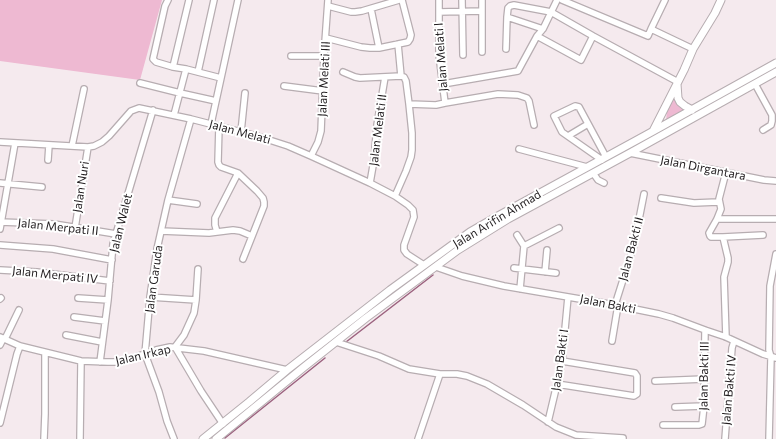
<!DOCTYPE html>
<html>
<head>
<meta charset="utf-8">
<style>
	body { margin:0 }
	canvas { display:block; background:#f5eaee }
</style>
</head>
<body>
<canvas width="776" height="439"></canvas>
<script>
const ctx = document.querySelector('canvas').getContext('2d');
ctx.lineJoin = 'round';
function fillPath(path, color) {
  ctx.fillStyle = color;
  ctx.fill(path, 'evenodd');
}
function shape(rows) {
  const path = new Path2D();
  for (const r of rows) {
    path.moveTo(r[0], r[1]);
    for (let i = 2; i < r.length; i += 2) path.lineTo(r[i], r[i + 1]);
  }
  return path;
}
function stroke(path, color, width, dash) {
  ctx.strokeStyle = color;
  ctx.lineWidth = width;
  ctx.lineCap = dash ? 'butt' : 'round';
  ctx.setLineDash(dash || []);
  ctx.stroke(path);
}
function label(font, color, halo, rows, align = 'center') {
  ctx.font = font + ' Commissioner,sans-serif';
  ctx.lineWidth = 4;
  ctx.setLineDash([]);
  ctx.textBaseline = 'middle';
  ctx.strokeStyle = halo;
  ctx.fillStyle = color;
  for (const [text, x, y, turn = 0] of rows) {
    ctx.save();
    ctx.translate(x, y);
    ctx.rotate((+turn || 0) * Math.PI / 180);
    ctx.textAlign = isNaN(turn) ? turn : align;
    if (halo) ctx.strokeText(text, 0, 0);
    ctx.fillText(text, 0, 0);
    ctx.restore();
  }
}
const green = shape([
	[0,0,162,0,140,80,0,61],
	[674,97,684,110,666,122,667,110]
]);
const stream = shape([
	[346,342,433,275],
	[225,438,325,358]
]);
const minor = shape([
	[168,0,165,6,153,59,156,62,173,67,186,69],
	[462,0,463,55],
	[482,0,482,52],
	[562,0,648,36,651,29],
	[665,0,651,29,693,49],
	[328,6,351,12,355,12,362,11,399,0],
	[371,9,379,48],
	[439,12,482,11],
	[543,29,507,17,508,8,510,6,514,5,551,12,593,36,678,82],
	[537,36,581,60,593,36],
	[326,38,361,47,370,48,379,48,408,42,410,39,411,35,402,0],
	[398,44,401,76],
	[506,49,507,17],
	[291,56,324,56],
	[173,67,189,0],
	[198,72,214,0],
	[343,72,355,77,360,78,401,76,404,77,406,81,409,104],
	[140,83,180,93,216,101],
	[443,84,518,71,537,36,543,29,557,0],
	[755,84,772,115,772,121,771,125,763,130],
	[284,86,323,91],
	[445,103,498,94,518,95,527,98,529,101,534,125],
	[174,115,186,69,221,78],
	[211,124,238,0],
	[219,126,218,162,219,165,221,167,238,173,257,191,263,198,264,202,264,206,243,259],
	[241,132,245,93],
	[568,136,588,124],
	[0,142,88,147,94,146,102,142,109,136,131,111,139,108,191,119,257,136,288,146,311,156,370,183,395,196,408,205,413,210,414,217,404,245,404,250,407,254,424,265],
	[72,146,84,89],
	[519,149,587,167],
	[630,153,764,180,776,181],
	[311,156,318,142,321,131,324,56,328,0],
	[48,160,49,145],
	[602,160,562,132,554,116,575,106,579,107,606,157],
	[593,173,598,180,604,183],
	[0,183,42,187],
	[370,183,374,160,377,125,385,77],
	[395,196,406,171,411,157,412,150,412,133,409,104,436,105,445,103,439,55,439,0],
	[661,198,694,203,718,202,719,200],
	[168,200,197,204],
	[717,219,776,219],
	[0,222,54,224,116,234],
	[75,228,88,147],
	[0,229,15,143],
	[161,231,209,233,233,230,240,231,252,236],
	[217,232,215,225,215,218,238,173],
	[517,235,524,246],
	[723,237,763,235],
	[0,245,53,249,112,260],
	[436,267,462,276,504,286,615,305,659,314,673,318,705,330,726,337,763,354,776,358],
	[514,268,556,273],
	[198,269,196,300,194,313,184,335,175,347,201,391,223,424],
	[0,270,37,272,110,281],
	[545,272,547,250],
	[520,289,524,246,559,228],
	[150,297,196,300],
	[78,298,108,300],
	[0,299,1,298],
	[615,305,634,245,644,194],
	[74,317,105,321],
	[66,335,102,342],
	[0,337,20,346,81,361,108,362,121,362,127,360,156,350,170,347,204,351,287,370],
	[726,337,724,277,728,262,728,258,723,237,711,237,710,236,709,233,717,219,721,209,719,199,726,172],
	[5,339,19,310],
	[612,341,618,305],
	[336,342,379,356,409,369,440,374,457,374,467,376,487,384,523,405,556,427,576,435,623,438],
	[0,345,3,339],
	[100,362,108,300,113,244,153,110],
	[655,381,704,379],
	[557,384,634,396,637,394,637,376,635,373,562,361],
	[675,407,704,406],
	[548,422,557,384,562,361,568,297],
	[0,423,17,354,20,346],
	[663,425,699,425,702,424,704,406,705,330],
	[44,439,45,414,45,353],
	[80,439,81,361],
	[174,439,167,421,159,392,145,354,150,297,157,249,168,200,191,119],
	[418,439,440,374],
	[725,439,732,348,734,341],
	[769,439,771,357,769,350,770,286,776,254]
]);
const major = shape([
	[677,84,678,98,680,102,685,106,692,110],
	[653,131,684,70,693,49,715,13,721,0],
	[203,439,249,402,287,370,390,290,470,232,496,217,648,134,776,63],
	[216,439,304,367,366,318,458,250,508,219,630,153,776,72]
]);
const streetNames = [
	["Jalan Melati I",441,57,-94],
	["Jalan Melati III",324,79,-87],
	["Jalan Melati II",378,130,-83],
	["Jalan Melati",240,132,15],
	["Jalan Dirgantara",703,168,11],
	["Jalan Nuri",81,187,-81],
	["Jalan Arifin Ahmad",497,219,-31],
	["Jalan Walet",121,223,-76],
	["Jalan Merpati II",58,227,6],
	["Jalan Bakti II",631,249,-75],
	["Jalan Merpati IV",55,275,6],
	["Jalan Garuda",154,279,-82],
	["Jalan Bakti",608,304,11],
	["Jalan Irkap",143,355,-13],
	["Jalan Bakti I",560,360,-82],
	["Jalan Bakti III",704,376,-89],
	["Jalan Bakti IV",729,390,-85]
];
fillPath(green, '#eeb9d2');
stroke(stream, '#9c637f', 1.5);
stroke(minor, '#b7adb1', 8);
stroke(major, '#b7adb1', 9);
stroke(minor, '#fff', 5.5);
stroke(major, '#fff', 7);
label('12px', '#221e20', '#fff', streetNames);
</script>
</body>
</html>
